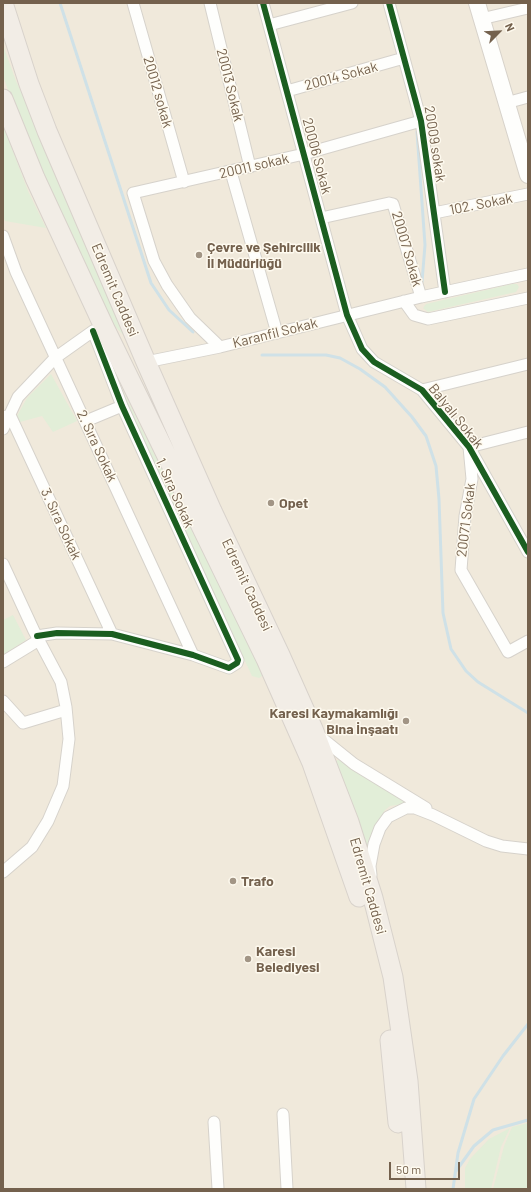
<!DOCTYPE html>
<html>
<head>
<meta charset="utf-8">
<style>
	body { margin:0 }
	#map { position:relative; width:531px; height:1192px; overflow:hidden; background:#f7f5ed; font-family:Barlow,sans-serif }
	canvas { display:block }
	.frame { position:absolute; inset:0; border:4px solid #74614d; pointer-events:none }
	.north { position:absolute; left:479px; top:12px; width:40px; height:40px; -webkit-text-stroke:3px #fefaef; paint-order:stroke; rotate:66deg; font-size:11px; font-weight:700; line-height:16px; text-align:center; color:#74614d }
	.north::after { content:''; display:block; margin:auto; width:14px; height:18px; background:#74614d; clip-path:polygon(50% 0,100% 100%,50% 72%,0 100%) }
	.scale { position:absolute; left:389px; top:1162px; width:71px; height:18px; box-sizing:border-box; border:2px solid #74614d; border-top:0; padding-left:5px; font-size:12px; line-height:14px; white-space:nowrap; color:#74614d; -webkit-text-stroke:3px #fefaef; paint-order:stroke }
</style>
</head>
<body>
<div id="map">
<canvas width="531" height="1192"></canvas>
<div class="frame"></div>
<div class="north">N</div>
<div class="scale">50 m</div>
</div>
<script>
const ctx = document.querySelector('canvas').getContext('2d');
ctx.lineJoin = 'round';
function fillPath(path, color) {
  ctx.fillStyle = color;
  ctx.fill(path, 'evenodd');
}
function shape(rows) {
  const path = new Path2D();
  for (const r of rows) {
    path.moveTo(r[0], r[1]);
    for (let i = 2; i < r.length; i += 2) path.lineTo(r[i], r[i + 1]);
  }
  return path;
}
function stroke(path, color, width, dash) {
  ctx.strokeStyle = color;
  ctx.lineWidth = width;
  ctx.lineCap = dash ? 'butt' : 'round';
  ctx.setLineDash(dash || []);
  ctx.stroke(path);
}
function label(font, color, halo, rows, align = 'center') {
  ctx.font = font + ' Barlow,sans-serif';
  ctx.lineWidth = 3;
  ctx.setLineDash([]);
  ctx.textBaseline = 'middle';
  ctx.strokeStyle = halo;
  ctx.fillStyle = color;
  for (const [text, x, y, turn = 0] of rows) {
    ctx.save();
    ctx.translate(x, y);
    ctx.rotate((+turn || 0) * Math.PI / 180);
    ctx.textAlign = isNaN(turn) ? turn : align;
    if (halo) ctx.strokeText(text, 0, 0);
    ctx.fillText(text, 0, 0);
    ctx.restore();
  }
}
const residential = shape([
	[3,3,528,3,528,1189,3,1189]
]);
const green = shape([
	[3,45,16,81,42,137,127,339,111,322,24,134,3,76],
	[3,125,28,191,46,228,5,221,3,216],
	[512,284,517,284,519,287,516,292,428,312,423,308,426,304],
	[51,374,77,421,53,432,42,416,20,422,17,416,27,398],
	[119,383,251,647,263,675,259,678,252,676,117,387],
	[13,615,26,640,3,655,3,620],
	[339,760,373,782,410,803,390,806,385,810,372,833,367,850,335,761],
	[528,1123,528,1189,493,1189,504,1146,512,1127],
	[510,1128,501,1147,491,1189,465,1189,465,1168,470,1159,489,1139]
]);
const stream = shape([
	[60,3,151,283,169,310,193,332],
	[417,132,425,245,422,282],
	[262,355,326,355,340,358,360,369,385,387,412,417,426,436,436,466,439,499,443,613,451,649,466,671,478,682,528,713],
	[456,1171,474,1146,493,1130,528,1120],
	[453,1189,458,1153,474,1099,503,1056,528,1024]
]);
const minor = shape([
	[133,3,184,182],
	[210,3,250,167],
	[263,3,347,315,362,349,374,362,422,390,469,447,528,552],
	[389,3,421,121,445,292],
	[481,19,528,8],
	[269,25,352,3],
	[287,91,404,58],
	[506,103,528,97],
	[231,172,277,333],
	[434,213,528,194],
	[321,218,389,203,393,204,421,297],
	[3,236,16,272,193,655],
	[404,301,414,315,428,319,528,298],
	[220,347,190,318,167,285,154,261,133,193,304,154,421,121],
	[146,362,220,347,421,297,528,274],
	[422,390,528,364],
	[3,417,10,415,112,634],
	[86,421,122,406],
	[3,429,18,397,55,358,93,331,100,330],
	[528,432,469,447,472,479,465,516,461,570,508,652,528,641],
	[3,564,34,631,61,682,66,707,69,739,63,786,48,821,32,847,3,872],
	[37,636,57,633,112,634,193,655,229,668,237,663,238,660,122,406,93,331],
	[3,662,39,640],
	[3,701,23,723,66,710],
	[318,735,354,764,426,808],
	[371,875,370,866,374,844,380,828,388,817,406,808,415,808,433,815,486,841,502,846,528,849],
	[283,1114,287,1189],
	[214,1122,218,1189]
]);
const secondary = shape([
	[477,3,528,175]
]);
const trunk = shape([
	[3,3,29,84,47,131,146,362,212,511,280,655,313,729,349,822,373,898,393,977,408,1081,416,1189],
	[3,99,35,178,105,329,266,659,312,763,359,897],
	[390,1040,398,1123]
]);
const cycleway = shape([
	[263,3,347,315,362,349,374,362,422,390,469,447,528,552],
	[389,3,421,121,445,292],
	[37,636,57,633,112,634,193,655,229,668,237,663,238,660,122,406,93,331]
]);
const markers = [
	[199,255,4,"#a29585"],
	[271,503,4,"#a29585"],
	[406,721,4,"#a29585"],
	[233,881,4,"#a29585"],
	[248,959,4,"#a29585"]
];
const streetNames = [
	["20014 Sokak",341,76,-15],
	["20013 Sokak",230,85,76],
	["20012 sokak",158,92,74],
	["20009 sokak",435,144,81],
	["20006 Sokak",317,156,75],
	["20011 sokak",254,166,-13],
	["102. Sokak",481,204,-11],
	["20007 Sokak",407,249,74],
	["Edremit Caddesi",115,290,67],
	["Karanfil Sokak",275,333,-14],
	["Balyalı Sokak",456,416,51],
	["2. Sıra Sokak",97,446,65],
	["1. Sıra Sokak",175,493,66],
	["20071 Sokak",466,520,-83],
	["3. Sıra Sokak",61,524,65],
	["Edremit Caddesi",247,585,65],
	["Edremit Caddesi",368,886,74]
];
const poiNames = [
	["Çevre ve Şehircilik",207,247],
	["İl Müdürlüğü",207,263],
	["Opet",279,503],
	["Karesi Kaymakamlığı",398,713,"right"],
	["Bina İnşaatı",398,729,"right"],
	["Trafo",241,881],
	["Karesi",256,951],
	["Belediyesi",256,967]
];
fillPath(residential, '#f0e9db');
fillPath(green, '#e2eed8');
stroke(stream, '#cfe1e7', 3);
stroke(minor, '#d6d2cb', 13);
stroke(secondary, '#d7d2ca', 18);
stroke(trunk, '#d8d2cb', 21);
stroke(minor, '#fefefc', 11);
stroke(secondary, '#fefefc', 16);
stroke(trunk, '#f2ede6', 19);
stroke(cycleway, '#1b5e20', 6);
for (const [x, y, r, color] of markers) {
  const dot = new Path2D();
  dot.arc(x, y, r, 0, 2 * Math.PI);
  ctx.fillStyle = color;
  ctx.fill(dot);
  stroke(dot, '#fefaef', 1.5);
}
label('14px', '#74614d', '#fefaef', streetNames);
label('bold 14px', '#74614d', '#fefaef', poiNames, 'left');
</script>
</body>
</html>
